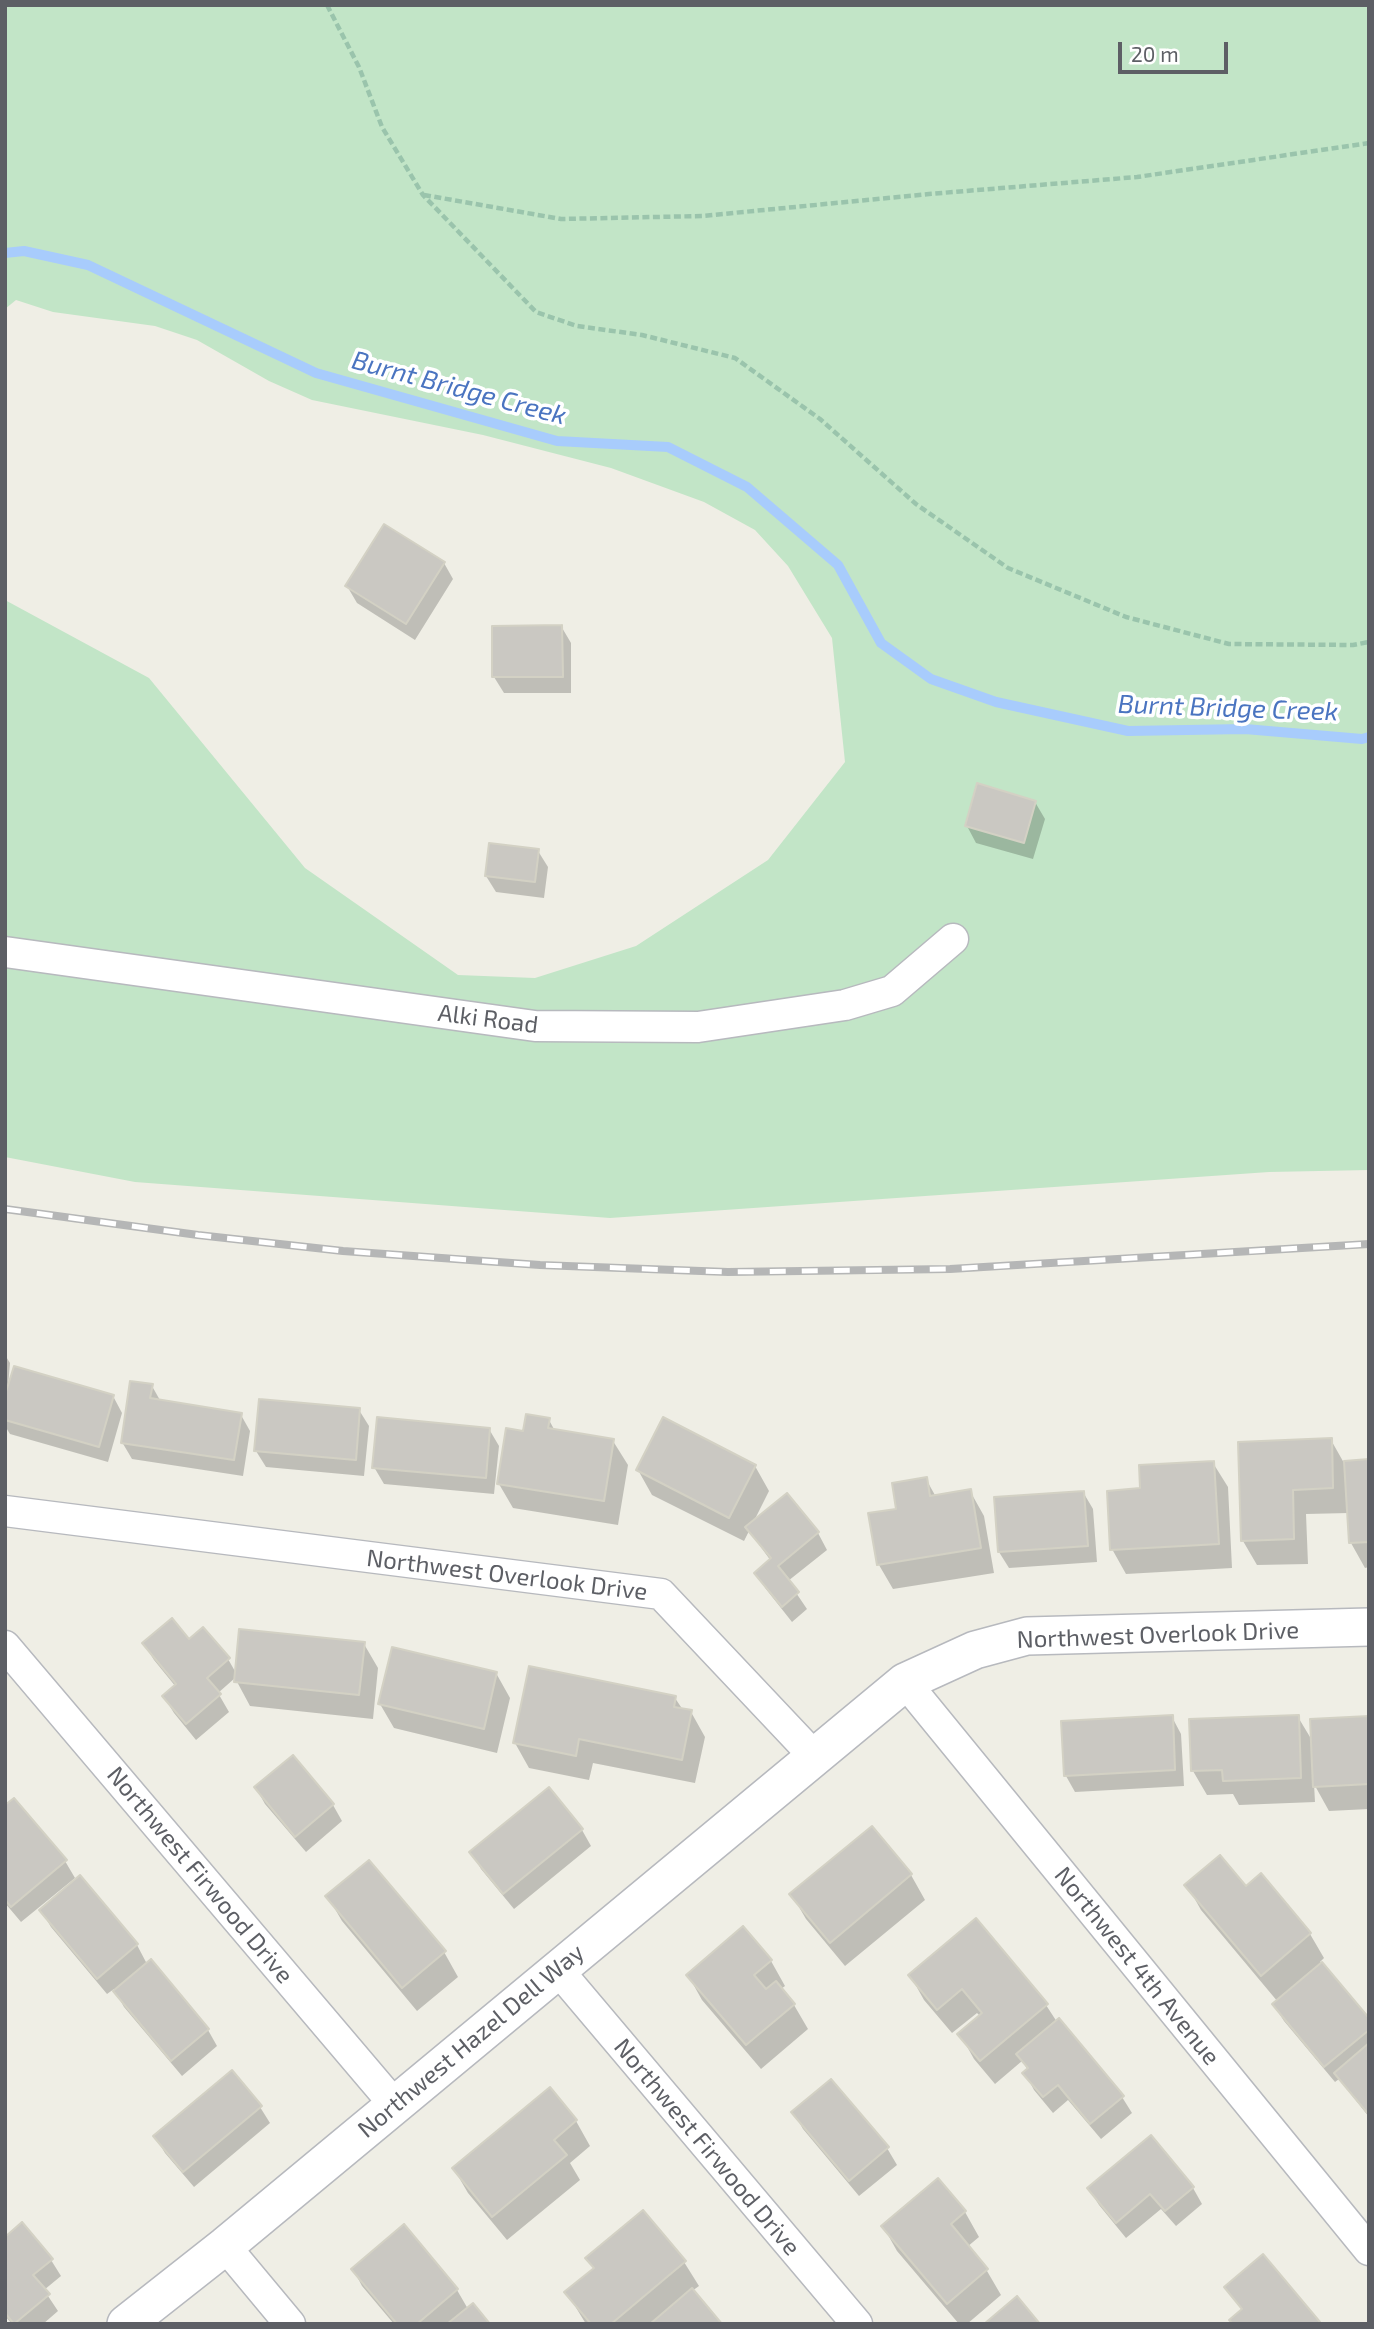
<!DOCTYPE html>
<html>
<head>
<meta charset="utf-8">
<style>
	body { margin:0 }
	#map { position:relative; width:1374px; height:2329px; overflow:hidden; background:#efeee5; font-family:"Exo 2",sans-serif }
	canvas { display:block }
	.frame { position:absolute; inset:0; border:7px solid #5d5f65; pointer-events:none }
	.scale { position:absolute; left:1118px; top:42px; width:110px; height:32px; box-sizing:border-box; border:4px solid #5d5f65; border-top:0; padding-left:9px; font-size:21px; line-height:24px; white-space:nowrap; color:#5d5f65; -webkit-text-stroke:5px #fff; paint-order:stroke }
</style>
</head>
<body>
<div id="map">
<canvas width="1374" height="2329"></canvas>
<div class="frame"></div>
<div class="scale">20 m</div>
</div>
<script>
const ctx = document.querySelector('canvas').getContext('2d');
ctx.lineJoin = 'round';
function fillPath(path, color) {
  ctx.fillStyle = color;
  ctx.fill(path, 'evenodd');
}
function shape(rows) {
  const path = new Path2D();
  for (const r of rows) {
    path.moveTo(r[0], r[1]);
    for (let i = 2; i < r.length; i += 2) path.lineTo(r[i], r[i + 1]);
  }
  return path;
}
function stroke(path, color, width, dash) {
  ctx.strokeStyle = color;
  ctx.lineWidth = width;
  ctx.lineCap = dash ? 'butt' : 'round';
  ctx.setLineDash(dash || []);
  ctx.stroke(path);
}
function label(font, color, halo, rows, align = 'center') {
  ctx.font = font + ' "Exo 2",sans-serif';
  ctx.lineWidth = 7;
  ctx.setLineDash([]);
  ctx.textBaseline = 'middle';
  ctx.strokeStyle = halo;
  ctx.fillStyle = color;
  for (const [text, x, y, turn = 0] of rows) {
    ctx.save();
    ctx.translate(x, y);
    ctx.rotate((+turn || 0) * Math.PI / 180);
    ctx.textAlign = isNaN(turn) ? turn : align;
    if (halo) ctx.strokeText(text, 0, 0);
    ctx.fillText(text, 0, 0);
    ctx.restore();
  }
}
const green = shape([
	[5,5,1369,5,1369,1170,1269,1172,610,1218,135,1182,5,1157,5,600,149,678,305,868,458,975,535,978,636,946,768,860,845,762,832,638,788,566,755,530,704,502,611,468,483,435,312,400,269,381,197,340,155,326,53,312,16,300,5,309]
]);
const shadow = shape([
	[444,563,453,579,415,640,357,603,347,586],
	[561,626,571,643,571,693,504,693,494,677],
	[1035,802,1045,819,1033,859,976,843,967,826],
	[538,851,548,867,544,898,496,892,486,876],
	[5,1355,10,1363,8,1386,113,1396,122,1413,108,1462,10,1434,5,1426],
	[152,1386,161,1402,241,1415,250,1431,243,1476,132,1459,122,1442],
	[359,1410,369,1426,364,1476,266,1467,256,1451],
	[549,1420,555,1431,613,1441,628,1465,618,1525,513,1508,499,1484,525,1433],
	[489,1429,499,1446,494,1494,384,1484,374,1467],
	[1331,1440,1344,1463,1369,1461,1369,1567,1365,1568,1351,1543,1349,1513,1306,1514,1308,1564,1257,1565,1243,1541],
	[1213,1463,1228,1487,1232,1568,1126,1574,1112,1549,1142,1490],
	[755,1466,769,1491,753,1523,787,1496,818,1533,827,1550,788,1581,807,1609,792,1622,766,1589,756,1573,771,1561,749,1531,744,1541,652,1495,638,1470],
	[926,1479,936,1497,970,1491,984,1516,994,1573,893,1589,879,1565,870,1515,898,1510],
	[1083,1492,1093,1509,1097,1562,1009,1568,999,1552],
	[203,1629,228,1659,236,1673,364,1644,378,1668,373,1719,250,1706,235,1678,218,1693,229,1712,196,1740,174,1713,164,1697,176,1687,154,1660,144,1644,189,1641],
	[496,1673,510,1698,497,1753,394,1728,380,1704],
	[675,1698,683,1710,691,1712,705,1737,695,1783,593,1763,589,1780,529,1768,515,1743],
	[1172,1717,1181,1734,1184,1786,1075,1792,1066,1776],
	[1298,1717,1313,1742,1369,1718,1369,1809,1329,1811,1314,1784,1315,1802,1239,1805,1233,1794,1207,1795,1193,1771],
	[256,1788,333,1805,342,1821,306,1852,265,1804],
	[5,1807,65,1861,75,1878,21,1922,5,1903],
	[872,1828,911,1875,925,1900,845,1966,806,1919,792,1895],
	[582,1830,591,1846,514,1909,481,1869,472,1853],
	[80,1878,137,1945,147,1964,208,2030,217,2046,182,2076,124,2007,114,1989,107,1994,51,1927,41,1910],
	[1187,1885,1245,1889,1310,1934,1324,1958,1320,1962,1369,2020,1369,2117,1339,2079,1335,2082,1284,2021,1274,2005,1278,2002,1201,1910],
	[328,1897,444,1952,458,1977,417,2011,342,1921],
	[743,1929,771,1961,785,1986,781,1989,794,2005,808,2029,761,2069,702,2000,688,1975],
	[910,1975,1046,2005,1057,2022,1122,2097,1132,2113,1101,2139,1068,2100,1053,2113,1034,2090,1025,2073,1028,2070,1022,2061,995,2084,974,2059,960,2034,981,2017,977,2013,952,2033,924,2000],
	[550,2089,576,2121,590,2146,570,2163,580,2180,507,2240,468,2193,454,2169],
	[260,2107,270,2123,194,2187,165,2153,155,2136],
	[794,2113,887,2148,897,2165,859,2196,803,2129],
	[938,2180,965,2212,979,2237,967,2247,987,2271,1001,2295,967,2324,959,2324,897,2251,883,2226],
	[1193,2188,1202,2204,1176,2226,1161,2209,1126,2238,1099,2205,1089,2189],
	[404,2227,457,2290,468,2309,488,2324,394,2324,362,2286,353,2269],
	[5,2239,51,2260,61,2276,44,2290,58,2311,43,2324,12,2324,5,2316],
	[588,2258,684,2262,699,2286,692,2291,720,2324,586,2324,567,2293,594,2269]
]);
const stream = shape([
	[5,253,24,251,88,265,316,373,557,441,668,447,747,487,838,565,881,643,931,679,996,702,1128,731,1245,729,1362,739,1369,737]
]);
const building = shape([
	[384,524,445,562,406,624,345,586,384,524],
	[562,625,563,677,492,677,492,626,562,625],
	[977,783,1036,801,1024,843,965,826,977,783],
	[489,843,539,849,535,882,485,876,489,843],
	[14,1366,114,1395,99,1447,5,1420,5,1395,14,1366],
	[130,1381,153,1384,150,1398,242,1413,234,1460,121,1443,130,1381],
	[259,1399,360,1408,356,1460,254,1451,259,1399],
	[526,1414,550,1418,548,1428,614,1439,604,1501,497,1484,506,1428,523,1431,526,1414],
	[377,1417,490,1428,486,1478,372,1468,377,1417],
	[663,1417,756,1465,729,1518,636,1470,663,1417],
	[1332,1438,1333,1488,1293,1490,1294,1539,1241,1541,1238,1442,1332,1438],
	[1369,1459,1369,1542,1349,1543,1344,1461,1369,1459],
	[1214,1461,1219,1544,1110,1550,1107,1491,1140,1488,1139,1465,1214,1461],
	[927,1477,930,1496,971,1489,981,1548,877,1565,868,1513,896,1509,892,1483,927,1477],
	[1084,1491,1088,1546,998,1552,994,1497,1084,1491],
	[787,1493,819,1532,778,1566,799,1592,782,1607,754,1573,771,1558,745,1527,787,1493],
	[172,1618,189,1639,203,1627,230,1658,207,1678,221,1694,186,1724,162,1696,176,1684,142,1643,172,1618],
	[239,1629,365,1642,359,1695,234,1682,239,1629],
	[392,1647,497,1672,484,1729,378,1704,392,1647],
	[529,1666,676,1696,674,1707,692,1710,682,1760,579,1739,576,1756,513,1743,529,1666],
	[1173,1715,1175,1770,1064,1776,1061,1721,1173,1715],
	[1299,1715,1301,1778,1223,1781,1222,1770,1191,1771,1189,1719,1299,1715],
	[1369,1716,1369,1784,1313,1787,1310,1719,1369,1716],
	[293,1755,334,1804,295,1837,254,1787,293,1755],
	[549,1787,583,1829,503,1894,469,1852,549,1787],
	[14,1798,67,1860,11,1907,5,1900,5,1805,14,1798],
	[872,1826,912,1874,830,1943,789,1894,872,1826],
	[1220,1855,1246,1886,1261,1873,1311,1933,1261,1976,1184,1885,1220,1855],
	[369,1860,446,1951,402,1988,325,1896,369,1860],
	[80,1875,138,1944,97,1979,39,1910,80,1875],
	[976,1918,1048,2004,980,2061,957,2034,982,2013,962,1989,937,2010,908,1975,976,1918],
	[743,1926,772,1960,754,1975,766,1989,776,1981,795,2004,746,2045,686,1975,743,1926],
	[151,1959,209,2029,171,2061,113,1991,151,1959],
	[1322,1962,1369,2018,1369,2030,1324,2067,1272,2004,1322,1962],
	[1059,2018,1124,2096,1090,2124,1058,2085,1043,2097,1022,2073,1028,2068,1016,2054,1059,2018],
	[1369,2043,1369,2115,1334,2073,1369,2043],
	[232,2070,262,2106,183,2172,153,2136,232,2070],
	[831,2079,889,2147,849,2181,791,2112,831,2079],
	[550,2087,577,2120,554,2140,567,2155,492,2217,452,2168,550,2087],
	[1151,2135,1194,2187,1165,2211,1150,2194,1116,2223,1087,2188,1151,2135],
	[938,2178,966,2211,951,2224,988,2269,947,2304,881,2226,938,2178],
	[643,2210,686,2261,611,2324,591,2324,564,2292,594,2268,585,2258,643,2210],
	[22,2222,53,2259,33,2275,50,2294,14,2324,5,2313,5,2237,22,2222],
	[404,2224,458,2289,417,2324,397,2324,351,2269,404,2224],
	[1263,2254,1320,2322,1317,2324,1233,2324,1229,2320,1242,2309,1224,2287,1263,2254],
	[692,2288,722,2324,650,2324,692,2288],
	[1017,2296,1040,2324,984,2324,1017,2296],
	[473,2303,490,2324,447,2324,473,2303]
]);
const path = shape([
	[327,5,359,67,382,127,423,195,536,312,577,326,642,335,735,358,820,419,916,504,1008,568,1126,617,1229,644,1353,645,1369,642],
	[424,195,561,219,702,216,929,194,1137,177,1369,143]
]);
const minor = shape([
	[5,952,535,1026,698,1027,845,1005,892,991,953,939],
	[5,1511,661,1594,814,1756],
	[5,1646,394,2104],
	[905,1682,1369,2250],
	[558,1970,857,2324],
	[225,2246,290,2324]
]);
const tertiary = shape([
	[126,2324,225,2246,905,1682,975,1650,1027,1636,1369,1627]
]);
const rail = shape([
	[5,1209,198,1235,343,1251,540,1265,728,1272,950,1269,1369,1244]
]);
const streetNames = [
	["Alki Road",488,1019,7],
	["Northwest Overlook Drive",507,1575,7],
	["Northwest Overlook Drive",1158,1635,-2],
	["Northwest Firwood Drive",200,1875,50],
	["Northwest 4th Avenue",1137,1966,51],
	["Northwest Hazel Dell Way",471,2041,-40],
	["Northwest Firwood Drive",707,2147,50]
];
const waterNames = [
	["Burnt Bridge Creek",459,388,15],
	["Burnt Bridge Creek",1228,708,2]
];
fillPath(green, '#c2e5c7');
fillPath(shadow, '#0003');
stroke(stream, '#a8ccfc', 10);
fillPath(building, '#cac8c2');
stroke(building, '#d3d1c4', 2);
stroke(minor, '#b7b9be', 33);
stroke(tertiary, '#b7b9be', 40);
stroke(path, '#9ac4ac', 4.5, [7, 3.5]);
stroke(minor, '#fff', 30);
stroke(tertiary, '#fff', 37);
stroke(rail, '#b5b6b6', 8);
stroke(rail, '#fff', 5, [16]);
label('24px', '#5d5f65', '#fff', streetNames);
label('italic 26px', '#4a74c0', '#fff', waterNames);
</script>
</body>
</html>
